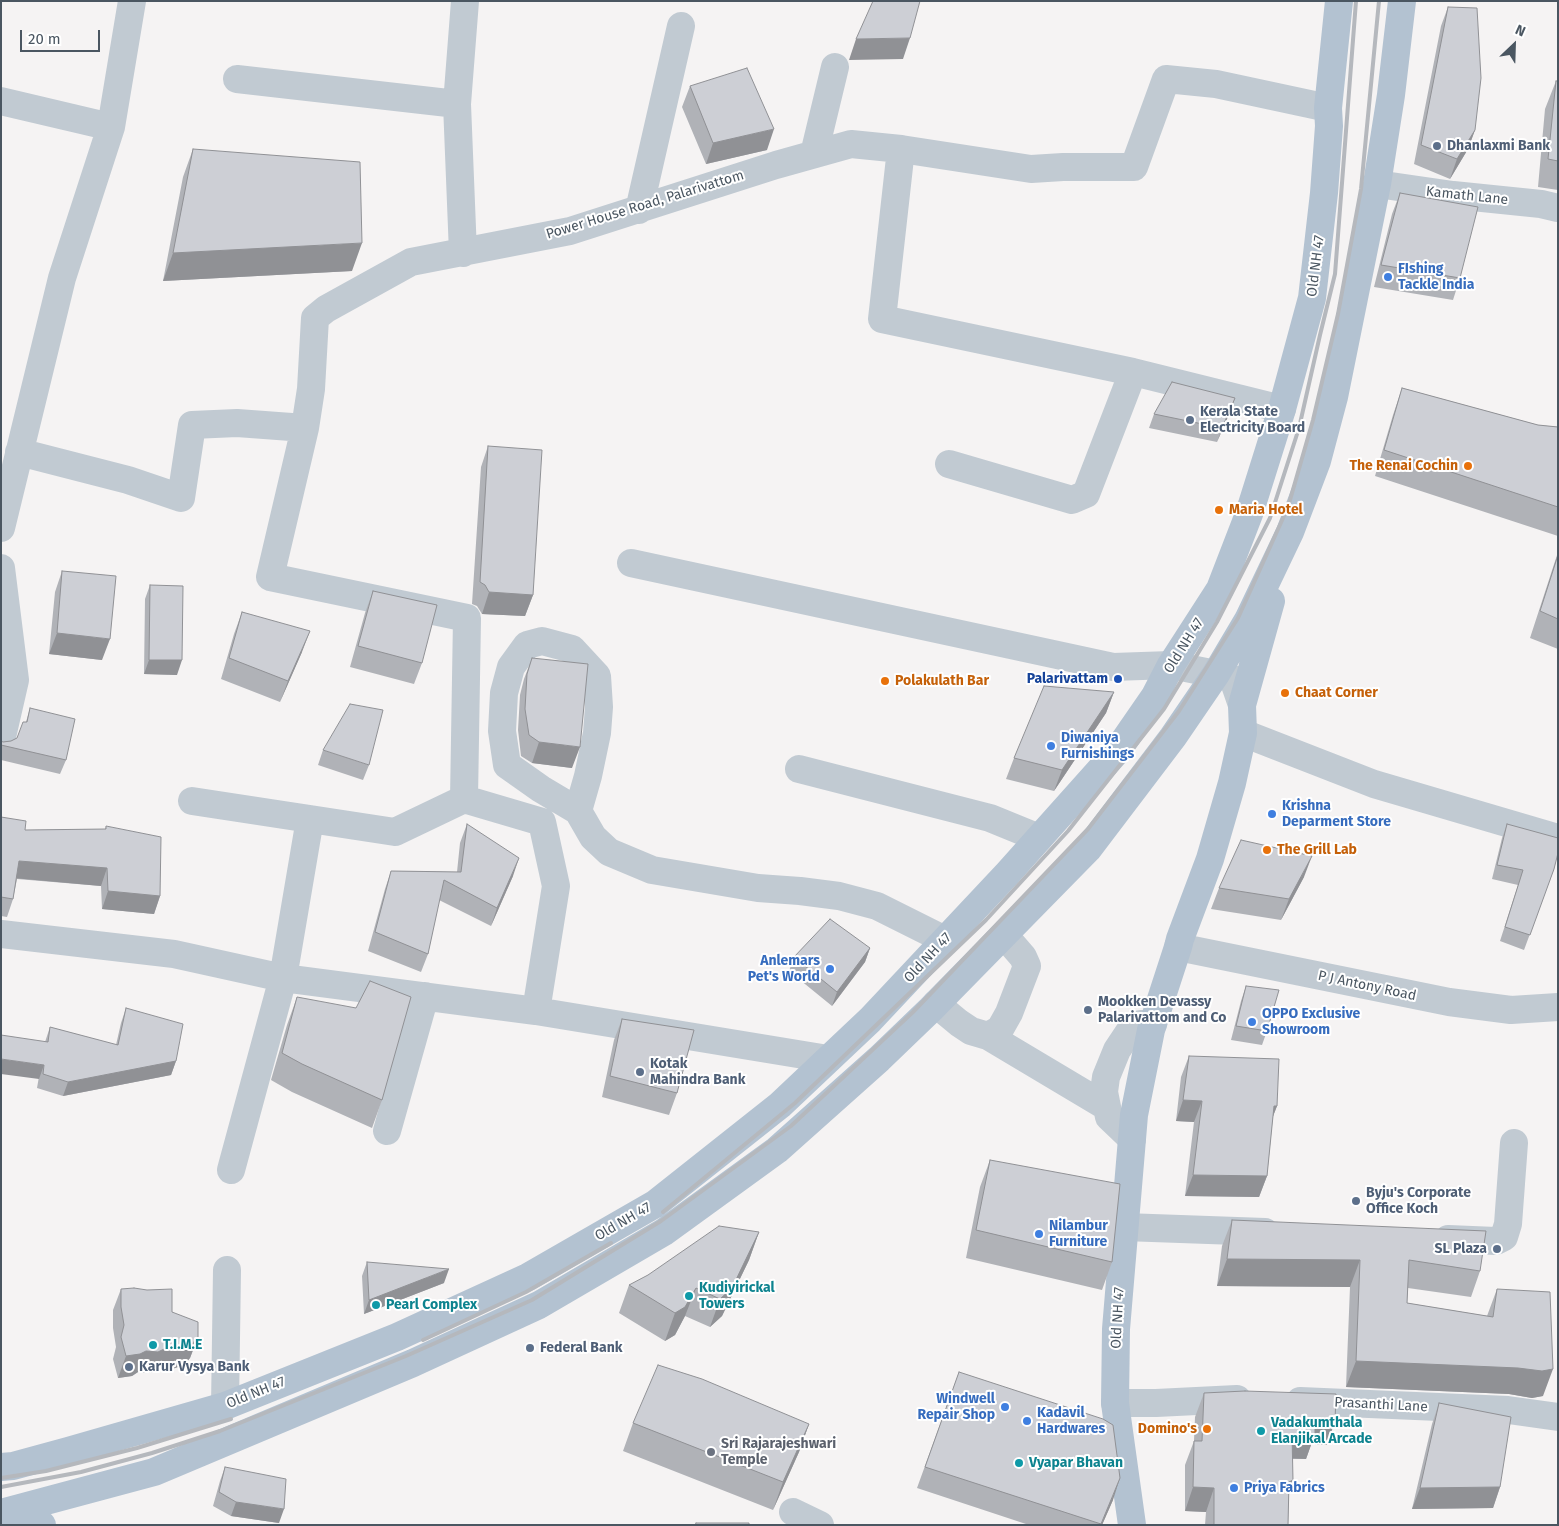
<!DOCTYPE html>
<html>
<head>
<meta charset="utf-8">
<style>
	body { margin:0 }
	#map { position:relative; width:1559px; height:1526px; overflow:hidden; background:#f5f3f3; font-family:"Fira Sans",sans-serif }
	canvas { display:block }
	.frame { position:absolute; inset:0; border:2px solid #4a5661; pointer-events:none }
	.north { position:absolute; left:1489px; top:20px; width:50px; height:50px; -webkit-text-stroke:4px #fff; paint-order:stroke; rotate:24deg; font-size:14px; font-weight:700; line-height:20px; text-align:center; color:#4a5661 }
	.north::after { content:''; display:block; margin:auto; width:18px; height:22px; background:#4a5661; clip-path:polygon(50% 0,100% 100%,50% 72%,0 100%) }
	.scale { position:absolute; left:20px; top:30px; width:80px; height:22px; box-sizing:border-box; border:2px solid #4a5661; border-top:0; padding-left:6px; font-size:15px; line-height:18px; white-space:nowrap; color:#4a5661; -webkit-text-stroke:4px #fff; paint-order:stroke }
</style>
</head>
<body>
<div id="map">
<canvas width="1559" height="1526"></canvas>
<div class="frame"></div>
<div class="north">N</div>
<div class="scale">20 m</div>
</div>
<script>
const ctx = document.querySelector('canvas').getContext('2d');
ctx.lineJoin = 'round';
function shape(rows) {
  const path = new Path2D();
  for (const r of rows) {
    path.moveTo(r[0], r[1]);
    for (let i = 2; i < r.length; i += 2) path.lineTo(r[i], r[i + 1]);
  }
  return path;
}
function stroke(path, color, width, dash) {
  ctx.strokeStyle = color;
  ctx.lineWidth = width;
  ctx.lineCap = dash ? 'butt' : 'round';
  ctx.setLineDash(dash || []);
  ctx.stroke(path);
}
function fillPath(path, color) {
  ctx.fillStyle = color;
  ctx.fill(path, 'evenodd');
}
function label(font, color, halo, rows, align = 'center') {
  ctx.font = font + ' "Fira Sans",sans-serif';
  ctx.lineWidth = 4;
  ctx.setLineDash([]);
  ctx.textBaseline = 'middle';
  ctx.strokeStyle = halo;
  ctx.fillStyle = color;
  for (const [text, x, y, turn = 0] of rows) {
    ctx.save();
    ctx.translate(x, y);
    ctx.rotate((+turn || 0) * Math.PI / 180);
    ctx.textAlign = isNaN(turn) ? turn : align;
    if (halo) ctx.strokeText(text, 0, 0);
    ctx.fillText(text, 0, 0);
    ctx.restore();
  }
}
const minor = shape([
	[237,79,457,104],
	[1,101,111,127,132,1],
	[901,149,882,319,1133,372,1282,409],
	[814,154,835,67],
	[1377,184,1453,195,1541,204,1558,208],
	[639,210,681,26],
	[463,253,457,104,465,1],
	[305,428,270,577,467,618,464,799,542,822,556,886,536,1011],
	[19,452,128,480,181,498,192,425,237,423,305,428,311,389,315,318,326,309,411,262,570,231,776,165,851,144,901,149,1031,169,1063,167,1134,167,1166,79,1216,84,1328,108],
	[949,464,1072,500,1086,494,1133,372],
	[1,528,62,278,111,127],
	[631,563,1113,667,1171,665,1216,674,1233,679,1242,705],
	[1,568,15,680,1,741],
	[1243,733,1374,784,1558,838],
	[799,769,990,818,1039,838],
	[192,801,395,832,464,799],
	[578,811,588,776,597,733,599,707,597,676,572,649,542,641,527,645,511,667,504,693,502,731,507,765,541,789,578,811,593,837,609,852,652,870,758,888,800,891,839,896,877,906,945,940],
	[1,934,174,954,283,978,536,1011,828,1059],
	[1178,947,1449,1002,1511,1010,1558,1007],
	[936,1004,959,1023,971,1031,988,1036,1000,1029,1009,1013,1027,966,1023,957,1004,935],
	[988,1036,1107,1107],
	[387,1131,425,996],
	[1132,1139,1109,1117,1104,1092,1106,1077,1117,1050,1129,1032,1140,1024,1153,1024],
	[231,1170,283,978,310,819],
	[1124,1227,1265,1232],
	[1448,1239,1496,1241,1504,1237,1508,1224,1514,1143],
	[1300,1401,1508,1410,1558,1417],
	[1115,1403,1156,1403,1237,1399],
	[225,1406,227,1270],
	[793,1512,820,1525]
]);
const major = shape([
	[1,1467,13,1466,68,1451,225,1406,397,1337,528,1277,655,1204,780,1105,870,1020,1008,873,1117,751,1155,696,1171,665,1220,589,1249,514,1282,409,1312,298,1324,193,1329,126,1328,108,1339,1],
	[1,1513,154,1472,413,1363,539,1305,664,1232,777,1150,879,1059,931,1009,1088,849,1173,737,1216,674,1248,620,1290,532,1317,461,1334,397,1377,184,1391,95,1402,1],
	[1,1517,42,1525],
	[1132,1525,1115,1403,1116,1329,1134,1115,1151,1030,1178,947,1180,939,1210,859,1232,783,1243,733,1242,705,1271,601]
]);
const rail = shape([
	[663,1212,795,1103,986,920,1068,831,1164,709,1217,622,1270,518,1299,428,1320,335,1335,274,1356,1],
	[423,1340,526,1292,611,1243],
	[1,1478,46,1471,137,1448,231,1419],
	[1,1487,81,1472,152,1453,220,1431,406,1356,532,1300,661,1221,791,1126,913,1012,1088,829,1179,711,1238,618,1288,507,1313,420,1338,314,1361,189,1379,1]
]);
const wall = shape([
	[1448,7,1475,130,1468,149,1450,179,1414,164,1441,26],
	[1556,81,1558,81,1558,190,1538,187,1545,109],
	[690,86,767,150,706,164,682,107],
	[193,149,352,271,163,281,183,177],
	[1400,193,1460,278,1453,300,1374,287,1392,214],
	[1402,388,1538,425,1558,427,1558,536,1375,476,1393,415],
	[1235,398,1230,412,1217,442,1149,428,1154,414],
	[488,446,533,595,525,616,482,614,477,606,472,604,481,467],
	[1558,552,1558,649,1530,638],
	[62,571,102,660,49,654,55,592],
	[150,585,177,675,144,674,145,599],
	[373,591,422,663,414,684,350,667,365,613],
	[242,612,302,652,280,702,221,679,234,634],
	[532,658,572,768,532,763,521,756,518,730,520,695,524,679],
	[1114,692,1106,713,1054,791,1006,779,1014,758],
	[30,708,66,760,60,774,1,760,1,741,3,742,11,741,17,738,26,722],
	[323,750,369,765,363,780,318,765],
	[1,817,25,830,105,829,106,826,160,896,154,914,102,909,101,886,17,879,13,899,7,917,1,916],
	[467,824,513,876,491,926,439,900,428,954,421,972,368,951,385,889,391,871,457,872,460,843],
	[1507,824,1554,869,1524,950,1500,941,1518,885,1492,879,1502,838],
	[1304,877,1281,920,1211,909,1219,888],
	[870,948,865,962,832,1006,789,971,794,957],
	[1246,986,1267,1031,1262,1045,1231,1040,1241,1001],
	[297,997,382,1100,372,1128,292,1092,271,1080,287,1025],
	[126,1008,176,1061,171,1075,63,1096,37,1088,45,1042,50,1027,116,1045,121,1023],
	[622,1019,677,1093,669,1115,602,1097,614,1040],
	[1189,1056,1277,1106,1273,1116,1267,1176,1259,1197,1185,1196,1194,1122,1176,1121,1181,1077],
	[990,1160,1112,1262,1102,1290,966,1258,980,1187],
	[1232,1220,1480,1271,1471,1297,1408,1288,1407,1303,1487,1316,1497,1289,1543,1396,1532,1398,1509,1394,1346,1387,1350,1287,1217,1286,1222,1246],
	[759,1232,749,1260,722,1316,710,1327,685,1316,675,1335,665,1341,619,1313,629,1285],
	[367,1262,444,1283,364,1314,362,1276],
	[121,1289,172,1312,198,1337,190,1358,184,1365,172,1369,158,1370,150,1373,138,1372,132,1376,118,1378,113,1359,116,1347,113,1328,113,1310],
	[959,1372,1113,1500,1102,1525,1029,1525,917,1488],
	[1204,1393,1327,1445,1311,1445,1306,1459,1292,1459,1293,1480,1289,1491,1288,1525,1205,1525,1206,1512,1185,1511,1185,1465,1194,1441,1195,1417],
	[1439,1403,1500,1487,1493,1508,1412,1509,1432,1424],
	[633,1423,809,1424,799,1452,773,1510,623,1451],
	[225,1467,279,1523,231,1516,213,1506,220,1481]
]);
const shadedWall = shape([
	[910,38,903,59,849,60,856,39],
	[774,129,767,150,706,164,713,143],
	[1475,130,1468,149,1450,179,1457,159],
	[362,243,352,271,163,281,173,253],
	[1235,398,1230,412,1217,442,1222,428],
	[489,592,533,595,525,616,482,614],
	[310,631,302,652,280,702,288,681],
	[57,633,110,639,102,660,49,654],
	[149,660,182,660,177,675,144,674],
	[1114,692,1106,713,1054,791,1062,770],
	[539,742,580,747,572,768,532,763],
	[1312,856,1304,877,1281,920,1289,899],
	[519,858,513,876,491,926,497,908],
	[19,861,107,868,101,886,13,878],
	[108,891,160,896,154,914,102,909],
	[870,948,865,962,832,1006,837,992],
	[1,1059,44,1065,39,1079,1,1074],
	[176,1061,171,1075,63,1096,68,1082],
	[1183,1100,1202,1101,1194,1122,1176,1121],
	[1274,1106,1277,1106,1269,1127],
	[1193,1175,1267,1176,1259,1197,1185,1196],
	[759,1232,749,1260,722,1316,710,1327,720,1299],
	[1227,1259,1360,1260,1350,1287,1217,1286],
	[449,1269,444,1283,364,1314,369,1300],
	[696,1288,685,1316,675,1335,665,1341,675,1313],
	[198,1337,190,1358,184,1365,172,1369,158,1370,150,1373,138,1372,132,1376,118,1378,126,1356,146,1351,166,1348],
	[1356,1361,1553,1369,1543,1396,1532,1398,1509,1394,1346,1387],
	[1315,1421,1335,1421,1327,1445,1311,1445,1306,1459,1283,1458,1292,1434],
	[809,1424,799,1452,773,1510,783,1482],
	[1120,1478,1113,1500,1102,1525,1101,1525],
	[1293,1480,1284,1504,1289,1482],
	[1193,1487,1214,1488,1206,1512,1185,1511],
	[1500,1487,1493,1508,1412,1509,1420,1488],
	[236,1502,284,1509,279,1523,231,1516]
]);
const building = shape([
	[873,1,920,1,910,38,856,39,873,1],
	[1448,7,1477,8,1481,78,1475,130,1457,159,1421,145,1448,7],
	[747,68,774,129,713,143,690,86,747,68],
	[1556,81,1558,81,1558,161,1548,159,1556,81],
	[193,149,360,162,362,243,173,253,193,149],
	[1400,193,1478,207,1460,278,1381,265,1400,193],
	[1172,382,1235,398,1222,428,1154,414,1172,382],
	[1402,388,1538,425,1558,427,1558,507,1384,450,1402,388],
	[488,446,542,450,533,595,489,592,485,585,480,582,488,446],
	[1558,555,1558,619,1540,611,1558,555],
	[62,571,116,576,110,639,57,633,62,571],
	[150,585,183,586,182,660,149,660,150,585],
	[373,591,437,605,422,663,358,646,373,591],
	[242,612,310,631,288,681,229,658,242,612],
	[532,658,588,664,580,747,539,742,529,735,525,709,527,674,532,658],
	[1044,686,1114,692,1062,770,1014,758,1044,686],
	[350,704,383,710,369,765,323,750,350,704],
	[30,708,75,719,66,760,1,745,1,741,3,742,11,741,17,738,23,722,27,722,30,708],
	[1,817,26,821,25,830,106,829,106,826,161,837,160,896,108,891,107,868,19,861,13,899,1,897,1,817],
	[467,824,519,858,497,908,444,880,428,954,375,932,391,871,461,872,467,824],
	[1507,824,1558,838,1558,853,1554,869,1530,935,1505,927,1523,870,1497,865,1507,824],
	[1241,840,1312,856,1289,899,1219,888,1241,840],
	[830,919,870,948,837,992,794,957,830,919],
	[370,981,411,997,382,1100,302,1064,282,1053,297,997,356,1008,370,981],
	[1246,986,1279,990,1267,1031,1236,1026,1246,986],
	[126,1008,183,1024,176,1061,68,1082,43,1074,44,1065,1,1059,1,1035,48,1042,50,1027,118,1045,126,1008],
	[622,1019,694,1030,677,1093,610,1076,622,1019],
	[1189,1056,1279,1059,1277,1106,1274,1106,1267,1176,1193,1175,1202,1101,1183,1100,1189,1056],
	[990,1160,1120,1184,1112,1262,976,1230,990,1160],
	[1232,1220,1486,1231,1480,1271,1409,1260,1407,1303,1493,1317,1497,1289,1550,1292,1553,1369,1542,1371,1518,1368,1356,1361,1360,1260,1227,1259,1232,1220],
	[719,1226,759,1232,732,1288,720,1299,696,1288,685,1307,675,1313,629,1285,648,1275,719,1226],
	[367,1262,449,1269,369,1300,367,1262],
	[134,1288,147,1290,172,1289,172,1312,198,1322,198,1337,192,1344,179,1348,166,1348,158,1352,146,1351,140,1354,126,1356,121,1337,124,1325,121,1307,121,1289,134,1288],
	[658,1365,702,1379,809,1424,783,1482,633,1423,658,1365],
	[959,1372,1103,1419,1113,1425,1120,1478,1101,1524,925,1467,959,1372],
	[1245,1391,1336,1394,1335,1421,1315,1421,1315,1435,1292,1434,1293,1480,1289,1482,1288,1525,1214,1525,1214,1488,1193,1487,1194,1441,1202,1441,1204,1393,1245,1391],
	[1439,1403,1511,1417,1500,1487,1420,1488,1439,1403],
	[225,1467,286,1479,284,1509,236,1502,219,1492,225,1467],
	[696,1523,749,1523,749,1525,695,1525,696,1523]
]);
const markers = [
	[1437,146,5,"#5c6f8a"],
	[1388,277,5,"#3f7fe0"],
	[1190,420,5,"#5c6f8a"],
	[1468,466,5,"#e8710a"],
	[1219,510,5,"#e8710a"],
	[1118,679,5,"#1a4fb4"],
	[885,681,5,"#e8710a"],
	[1285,693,5,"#e8710a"],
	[1051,746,5,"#3f7fe0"],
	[1272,814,5,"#3f7fe0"],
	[1267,850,5,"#e8710a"],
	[830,969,5,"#3f7fe0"],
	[1088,1010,5,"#5c6f8a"],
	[1252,1022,5,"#3f7fe0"],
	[640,1072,5,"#5c6f8a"],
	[1356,1201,5,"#5c6f8a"],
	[1039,1234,5,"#3f7fe0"],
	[1497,1249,5,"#5c6f8a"],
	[689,1296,5,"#0f9aa8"],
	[376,1305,5,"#0f9aa8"],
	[153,1345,5,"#0f9aa8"],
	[530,1348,5,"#5c6f8a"],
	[129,1367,5,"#5c6f8a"],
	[1005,1407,5,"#3f7fe0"],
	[1027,1421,5,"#3f7fe0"],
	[1207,1429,5,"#e8710a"],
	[1261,1431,5,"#0f9aa8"],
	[711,1452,5,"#6b7280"],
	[1019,1463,5,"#0f9aa8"],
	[1234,1488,5,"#3f7fe0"]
];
const serviceNames = [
	["Dhanlaxmi Bank",1447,146],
	["Kerala State",1200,412],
	["Electricity Board",1200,428],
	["Mookken Devassy",1098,1002],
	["Palarivattom and Co",1098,1018],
	["Kotak",650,1064],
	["Mahindra Bank",650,1080],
	["Byju's Corporate",1366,1193],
	["Office Koch",1366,1209],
	["SL Plaza",1487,1249,"right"],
	["Federal Bank",540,1348],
	["Karur Vysya Bank",139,1367]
];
const streetNames = [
	["Kamath Lane",1467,196,6],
	["Power House Road, Palarivattom",645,205,-17],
	["Old NH 47",1316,266,-83],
	["Old NH 47",1184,646,-58],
	["Old NH 47",928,958,-47],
	["P J Antony Road",1367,986,12],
	["Old NH 47",623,1222,-30],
	["Old NH 47",1118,1318,-87],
	["Old NH 47",256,1393,-22],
	["Prasanthi Lane",1381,1405,3]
];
const shopNames = [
	["FIshing",1398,269],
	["Tackle India",1398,285],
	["Diwaniya",1061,738],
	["Furnishings",1061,754],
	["Krishna",1282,806],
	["Deparment Store",1282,822],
	["Anlemars",820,961,"right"],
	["Pet's World",820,977,"right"],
	["OPPO Exclusive",1262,1014],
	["Showroom",1262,1030],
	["Nilambur",1049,1226],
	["Furniture",1049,1242],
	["Windwell",995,1399,"right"],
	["Repair Shop",995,1415,"right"],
	["Kadavil",1037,1413],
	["Hardwares",1037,1429],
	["Priya Fabrics",1244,1488]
];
const foodNames = [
	["The Renai Cochin",1458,466,"right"],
	["Maria Hotel",1229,510],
	["Polakulath Bar",895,681],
	["Chaat Corner",1295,693],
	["The Grill Lab",1277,850],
	["Domino's",1197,1429,"right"]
];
const transitNames = [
	["Palarivattam",1108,679]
];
const cultureNames = [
	["Kudiyirickal",699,1288],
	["Towers",699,1304],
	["Pearl Complex",386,1305],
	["T.I.M.E",163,1345],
	["Vadakumthala",1271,1423],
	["Elanjikal Arcade",1271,1439],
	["Vyapar Bhavan",1029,1463]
];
const worshipNames = [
	["Sri Rajarajeshwari",721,1444],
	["Temple",721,1460]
];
stroke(minor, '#c1cad2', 28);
stroke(major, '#b3c2d1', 28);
stroke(rail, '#b5b8bd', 4);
fillPath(wall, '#b0b2b7');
fillPath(shadedWall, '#909195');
fillPath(building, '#cdcfd5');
stroke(building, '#909195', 1);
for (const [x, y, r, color] of markers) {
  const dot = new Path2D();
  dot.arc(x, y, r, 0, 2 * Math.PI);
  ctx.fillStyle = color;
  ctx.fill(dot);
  stroke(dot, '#fff', 2);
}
label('bold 14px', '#4e5e75', '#fff', serviceNames, 'left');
label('14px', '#4a5661', '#fff', streetNames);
label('bold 14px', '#366cbe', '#fff', shopNames, 'left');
label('bold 14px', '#c56008', '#fff', foodNames, 'left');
label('bold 14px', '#164399', '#fff', transitNames, 'right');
label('bold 14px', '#0d838f', '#fff', cultureNames, 'left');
label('bold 14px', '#5b616d', '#fff', worshipNames, 'left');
</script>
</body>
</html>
